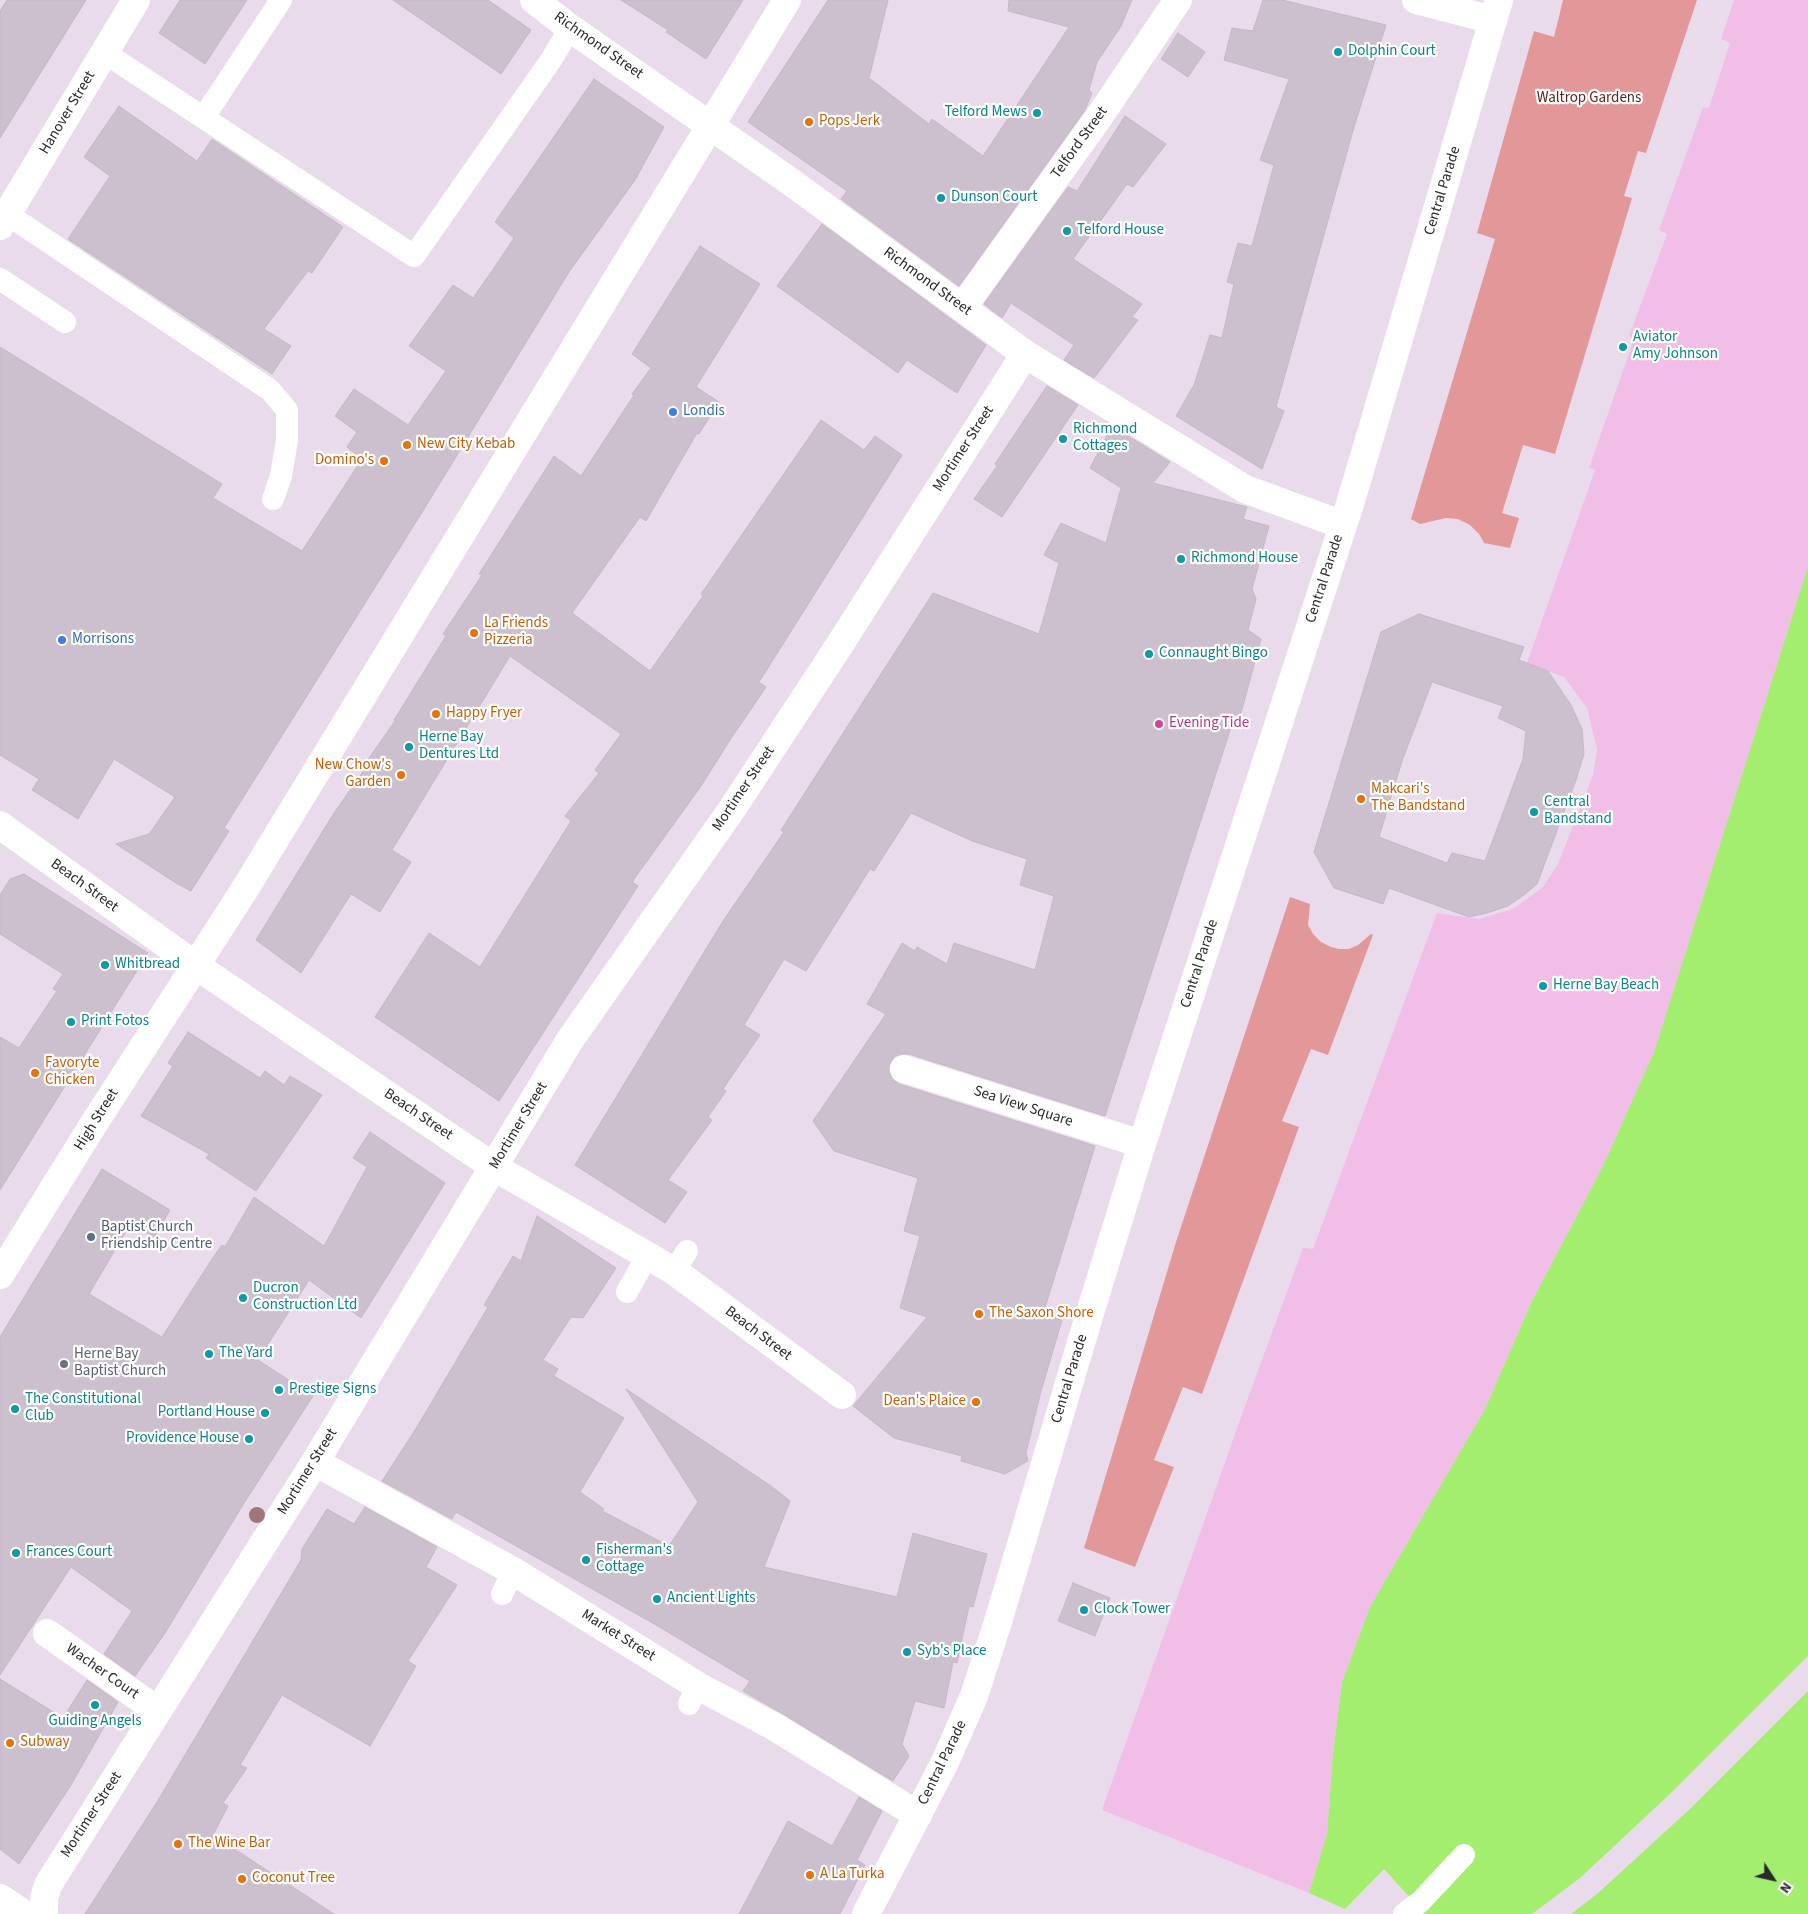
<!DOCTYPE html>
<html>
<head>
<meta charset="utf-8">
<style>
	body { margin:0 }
	#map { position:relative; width:1808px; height:1914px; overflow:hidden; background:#eadbec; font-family:"Source Sans 3",sans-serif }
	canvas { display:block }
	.north { position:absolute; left:1748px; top:1854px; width:50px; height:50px; -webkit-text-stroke:4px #fff; paint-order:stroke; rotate:125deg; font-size:14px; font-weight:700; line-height:20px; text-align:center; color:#2a2a2a }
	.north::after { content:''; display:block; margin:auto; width:18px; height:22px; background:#2a2a2a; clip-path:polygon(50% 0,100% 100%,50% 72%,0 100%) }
</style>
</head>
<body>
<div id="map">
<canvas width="1808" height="1914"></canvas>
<div class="north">N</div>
</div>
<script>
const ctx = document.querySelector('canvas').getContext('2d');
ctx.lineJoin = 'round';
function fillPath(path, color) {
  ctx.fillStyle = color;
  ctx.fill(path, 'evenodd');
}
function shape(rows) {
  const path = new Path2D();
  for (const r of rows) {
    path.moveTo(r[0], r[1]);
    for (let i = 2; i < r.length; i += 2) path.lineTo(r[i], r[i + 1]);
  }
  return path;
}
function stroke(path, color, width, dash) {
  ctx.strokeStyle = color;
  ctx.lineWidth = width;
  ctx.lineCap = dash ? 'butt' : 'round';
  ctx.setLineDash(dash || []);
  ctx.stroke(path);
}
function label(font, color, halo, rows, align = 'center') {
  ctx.font = font + ' "Source Sans 3",sans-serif';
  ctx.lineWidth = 4.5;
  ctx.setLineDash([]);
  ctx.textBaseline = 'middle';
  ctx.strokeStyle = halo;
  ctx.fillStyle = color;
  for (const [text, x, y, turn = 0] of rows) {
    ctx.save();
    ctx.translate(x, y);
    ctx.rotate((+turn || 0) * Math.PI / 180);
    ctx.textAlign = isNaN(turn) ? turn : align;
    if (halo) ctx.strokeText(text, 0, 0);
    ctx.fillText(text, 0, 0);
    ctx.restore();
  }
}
const green = shape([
	[1563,0,1697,0,1646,153,1638,151,1624,196,1632,198,1555,454,1523,445,1502,513,1519,518,1510,548,1484,543,1479,534,1470,525,1458,519,1446,518,1420,524,1411,519,1495,239,1477,233,1534,31,1554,37],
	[1290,897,1310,904,1308,925,1313,934,1321,942,1331,947,1339,949,1349,949,1358,945,1371,934,1373,935,1328,1055,1311,1049,1282,1121,1299,1127,1202,1394,1183,1387,1154,1460,1174,1467,1135,1567,1084,1548,1176,1242]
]);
const sand = shape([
	[1734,0,1808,0,1808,567,1654,1052,1603,1166,1532,1301,1485,1409,1370,1607,1342,1682,1333,1753,1327,1834,1309,1893,1102,1810,1241,1417,1303,1248,1313,1249,1437,913,1479,919,1513,909,1543,887,1558,864,1593,775,1597,749,1587,708,1564,677,1527,663,1595,470,1589,468,1634,339,1629,336,1667,234,1659,230,1703,107,1709,108,1730,43,1721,39]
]);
const water = shape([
	[1808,567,1808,1914,1425,1914,1384,1869,1345,1909,1309,1893,1327,1834,1333,1753,1342,1682,1370,1607,1485,1409,1532,1301,1603,1166,1654,1052]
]);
const pier = shape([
	[1808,1656,1808,1691,1690,1809,1597,1894,1571,1914,1532,1914,1580,1878,1672,1792]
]);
const building = shape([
	[7,0,86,0,0,138,0,11,7,0],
	[180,0,247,0,205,64,159,33,180,0],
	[393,0,488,0,531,30,501,74,393,0],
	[621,0,743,0,706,59,666,32,668,30,621,0],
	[828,0,888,0,869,78,929,124,932,119,983,156,1069,27,1008,11,1009,0,1132,0,1121,26,1097,62,1089,90,1092,93,1085,110,959,286,841,199,847,191,748,122,828,0],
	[1263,0,1282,0,1386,25,1354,127,1276,407,1284,411,1262,469,1176,416,1194,385,1210,335,1222,338,1234,284,1227,282,1238,243,1252,246,1274,165,1260,160,1289,79,1224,60,1232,28,1253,31,1263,0],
	[1178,33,1205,52,1188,77,1161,59,1178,33],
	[594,79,664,127,635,180,569,272,421,514,224,828,229,831,191,891,176,883,116,844,149,834,175,797,114,759,78,819,32,790,39,779,0,755,0,347,222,484,213,498,302,551,362,459,347,447,357,432,335,416,354,389,408,425,446,371,409,346,453,285,473,298,494,268,514,238,495,222,594,79],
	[119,106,197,161,212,139,343,227,312,273,308,271,264,329,291,346,272,374,68,239,110,176,84,157,119,106],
	[1125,116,1166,144,1133,187,1127,184,1073,259,1142,304,1132,317,1138,320,1094,378,1064,360,1074,345,1011,303,1002,318,984,304,1068,187,1077,191,1125,116],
	[822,224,986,345,957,393,907,360,898,373,777,286,822,224],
	[700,246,760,284,696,387,719,402,699,434,697,433,646,521,640,517,572,613,650,671,703,596,701,594,821,420,864,450,875,436,902,455,759,682,766,687,730,740,701,786,632,882,638,886,499,1101,375,1017,429,933,480,967,571,821,565,816,599,773,595,770,621,734,510,656,392,850,411,862,380,912,351,894,301,973,256,940,334,813,369,763,367,761,395,721,394,720,446,636,443,634,482,575,479,574,554,456,581,476,634,395,632,394,651,368,632,354,700,246],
	[1047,386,1078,405,1002,517,974,499,997,466,995,464,1047,386],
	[1112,426,1170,462,1153,483,1247,507,1243,519,1269,526,1252,589,1256,599,1248,630,1261,639,1241,713,1235,715,1105,1116,909,1054,901,1054,894,1057,889,1065,889,1072,892,1079,899,1084,1095,1146,1043,1314,1062,1320,1041,1391,1026,1453,1028,1461,1005,1474,961,1461,962,1456,894,1438,853,1406,927,1317,900,1308,920,1236,904,1231,918,1178,834,1151,813,1121,886,1014,867,1004,902,943,915,951,917,947,947,964,954,943,1035,970,1054,896,1020,885,1027,859,972,841,911,813,874,871,870,869,806,971,784,959,744,1025,760,1035,723,1089,726,1091,708,1117,712,1120,668,1180,687,1192,665,1223,575,1165,723,921,784,832,781,830,933,593,1039,634,1059,563,1044,555,1061,523,1106,543,1121,488,1090,468,1112,426],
	[1419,614,1524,647,1519,660,1548,671,1571,705,1582,729,1584,754,1576,780,1537,884,1524,895,1508,906,1487,913,1469,917,1389,888,1383,904,1334,888,1314,852,1381,632,1419,614],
	[1432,682,1503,706,1498,718,1526,731,1523,759,1485,861,1452,853,1447,863,1379,837,1402,761,1432,682],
	[24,874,148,953,0,1190,0,1037,19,1048,57,991,53,989,63,974,0,934,0,895,10,879,24,874],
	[188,1032,260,1078,265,1071,284,1085,290,1076,322,1095,256,1191,206,1158,209,1154,141,1116,173,1066,168,1063,188,1032],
	[370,1132,445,1183,361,1318,309,1280,258,1360,313,1396,244,1503,165,1633,135,1676,104,1654,132,1611,71,1567,0,1675,0,1337,102,1169,170,1210,154,1237,131,1223,89,1294,162,1337,212,1259,222,1245,225,1247,254,1197,324,1246,367,1167,353,1158,370,1132],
	[537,1216,616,1268,583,1318,571,1317,543,1360,558,1369,554,1376,624,1418,580,1492,604,1509,602,1511,669,1546,698,1502,626,1389,771,1486,790,1501,764,1567,897,1597,913,1533,987,1554,973,1607,969,1606,957,1663,953,1662,944,1708,915,1701,902,1744,909,1756,893,1781,783,1714,743,1691,750,1681,656,1625,456,1512,452,1519,382,1481,417,1427,488,1307,484,1305,513,1256,521,1261,537,1216],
	[365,1507,437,1547,426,1567,457,1585,408,1661,416,1666,370,1746,282,1695,240,1765,247,1768,223,1803,228,1806,213,1835,334,1914,85,1914,157,1802,301,1560,302,1549,327,1509,354,1524,365,1507],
	[1073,1583,1110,1598,1095,1636,1058,1621,1073,1583],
	[0,1679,63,1718,87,1680,118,1702,71,1785,19,1864,0,1849,0,1679],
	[859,1797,882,1811,857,1860,865,1865,840,1914,739,1914,788,1821,832,1846,859,1797]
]);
const service = shape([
	[105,53,414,256,551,60,570,28],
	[204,117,281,0],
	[7,214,270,390,287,410,287,440,281,476,273,499],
	[0,279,65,322],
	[674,1271,687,1251],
	[627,1292,647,1256],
	[502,1594,513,1571],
	[689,1704,698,1686],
	[1404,1914,1421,1901,1464,1855]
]);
const pedestrian = shape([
	[0,1898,24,1914]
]);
const minor = shape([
	[534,0,570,28,791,182,1025,354,1245,489,1343,525],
	[1416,0,1493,20],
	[0,226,136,0],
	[962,308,1099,117,1178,0],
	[0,825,195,965,494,1167,674,1271,842,1395],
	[904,1069,1142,1144],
	[315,1462,513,1571,698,1686,775,1727,918,1815],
	[47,1633,158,1711],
	[44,1914,44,1898,48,1885,315,1462,570,1040,732,809,835,652,1025,354]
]);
const tertiary = shape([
	[866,1914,945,1762,974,1696,997,1625,1090,1313,1142,1144,1350,504,1499,0]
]);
const secondary = shape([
	[0,1275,93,1125,243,892,787,0]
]);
const trees = [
	[257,1515]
];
const markers = [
	[1338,52,5,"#0f9aa8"],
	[1037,113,5,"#0f9aa8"],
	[809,122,5,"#e8710a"],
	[941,198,5,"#0f9aa8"],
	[1067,231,5,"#0f9aa8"],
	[1623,347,5,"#0f9aa8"],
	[673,412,5,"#3f7fe0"],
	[1063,439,5,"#0f9aa8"],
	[407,445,5,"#e8710a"],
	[384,461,5,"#e8710a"],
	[1181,559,5,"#0f9aa8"],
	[474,633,5,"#e8710a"],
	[62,640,5,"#3f7fe0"],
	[1149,654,5,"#0f9aa8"],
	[436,714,5,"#e8710a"],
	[1159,724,5,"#d1479c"],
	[409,747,5,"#0f9aa8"],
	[401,775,5,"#e8710a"],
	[1361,799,5,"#e8710a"],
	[1534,812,5,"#0f9aa8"],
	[105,965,5,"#0f9aa8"],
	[1543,986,5,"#0f9aa8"],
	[71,1022,5,"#0f9aa8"],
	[35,1073,5,"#e8710a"],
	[91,1237,5,"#5c6f8a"],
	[243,1298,5,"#0f9aa8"],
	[979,1314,5,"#e8710a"],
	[209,1354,5,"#0f9aa8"],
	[64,1364,5,"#6b7280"],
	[279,1390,5,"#0f9aa8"],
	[976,1402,5,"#e8710a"],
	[15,1409,5,"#0f9aa8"],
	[265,1413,5,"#0f9aa8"],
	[249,1439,5,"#0f9aa8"],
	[16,1553,5,"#0f9aa8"],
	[586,1560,5,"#0f9aa8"],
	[657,1599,5,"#0f9aa8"],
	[1084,1610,5,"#0f9aa8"],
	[907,1652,5,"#0f9aa8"],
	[95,1705,5,"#0f9aa8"],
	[10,1743,5,"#e8710a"],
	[178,1844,5,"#e8710a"],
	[810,1875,5,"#e8710a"],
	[242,1879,5,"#e8710a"]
];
const streetNames = [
	["Richmond Street",598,46,35],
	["Hanover Street",68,113,-59],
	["Telford Street",1080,143,-54],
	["Central Parade",1443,191,-73],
	["Richmond Street",927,282,36],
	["Mortimer Street",964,449,-57],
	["Central Parade",1325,579,-72],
	["Mortimer Street",744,789,-56],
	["Beach Street",84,886,36],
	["Central Parade",1200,964,-72],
	["Sea View Square",1023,1107,18],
	["Beach Street",418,1115,34],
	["High Street",97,1120,-58],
	["Mortimer Street",519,1126,-59],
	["Beach Street",758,1334,37],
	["Central Parade",1070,1379,-73],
	["Mortimer Street",308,1472,-58],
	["Market Street",618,1636,32],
	["Wacher Court",102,1672,35],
	["Central Parade",943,1763,-64],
	["Mortimer Street",92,1815,-57]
];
const cultureNames = [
	["Dolphin Court",1348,52],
	["Telford Mews",1027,113,"right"],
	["Dunson Court",951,198],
	["Telford House",1077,231],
	["Aviator",1633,338],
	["Amy Johnson",1633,355],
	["Richmond",1073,430],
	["Cottages",1073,447],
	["Richmond House",1191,559],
	["Connaught Bingo",1159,654],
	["Herne Bay",419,738],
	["Dentures Ltd",419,755],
	["Central",1544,803],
	["Bandstand",1544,820],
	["Whitbread",115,965],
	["Herne Bay Beach",1553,986],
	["Print Fotos",81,1022],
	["Ducron",253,1289],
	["Construction Ltd",253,1306],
	["The Yard",219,1354],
	["Prestige Signs",289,1390],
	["The Constitutional",25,1400],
	["Club",25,1417],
	["Portland House",255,1413,"right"],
	["Providence House",239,1439,"right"],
	["Fisherman's",596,1551],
	["Cottage",596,1568],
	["Frances Court",26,1553],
	["Ancient Lights",667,1599],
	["Clock Tower",1094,1610],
	["Syb's Place",917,1652],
	["Guiding Angels",95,1722,"center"]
];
const parkNames = [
	["Waltrop Gardens",1589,99]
];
const foodNames = [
	["Pops Jerk",819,122],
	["New City Kebab",417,445],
	["Domino's",374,461,"right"],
	["La Friends",484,624],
	["Pizzeria",484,641],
	["Happy Fryer",446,714],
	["New Chow's",391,766,"right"],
	["Garden",391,783,"right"],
	["Makcari's",1371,790],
	["The Bandstand",1371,807],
	["Favoryte",45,1064],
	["Chicken",45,1081],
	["The Saxon Shore",989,1314],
	["Dean's Plaice",966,1402,"right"],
	["Subway",20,1743],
	["The Wine Bar",188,1844],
	["A La Turka",820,1875],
	["Coconut Tree",252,1879]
];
const shopNames = [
	["Londis",683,412],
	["Morrisons",72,640]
];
const hotelNames = [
	["Evening Tide",1169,724]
];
const serviceNames = [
	["Baptist Church",101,1228],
	["Friendship Centre",101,1245]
];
const worshipNames = [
	["Herne Bay",74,1355],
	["Baptist Church",74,1372]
];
fillPath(green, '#e29899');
fillPath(sand, '#f1bee8');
fillPath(water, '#a3ee6e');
fillPath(pier, '#eadbec');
fillPath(building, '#cdc0ce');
stroke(building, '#c6b5c7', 1);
stroke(service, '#fff', 22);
stroke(pedestrian, '#fff', 28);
stroke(minor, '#fff', 28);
stroke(tertiary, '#fff', 28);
stroke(secondary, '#fff', 28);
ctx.fillStyle = '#a17678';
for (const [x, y] of trees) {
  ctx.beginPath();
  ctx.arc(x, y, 8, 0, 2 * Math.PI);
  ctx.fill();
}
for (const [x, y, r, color] of markers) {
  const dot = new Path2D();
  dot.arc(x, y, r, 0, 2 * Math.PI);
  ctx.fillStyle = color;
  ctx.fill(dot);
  stroke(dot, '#fff', 2);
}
label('15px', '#2a2a2a', '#fff', streetNames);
label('15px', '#0d838f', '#fff', cultureNames, 'left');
label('15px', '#66231a', '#fff', parkNames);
label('15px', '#c56008', '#fff', foodNames, 'left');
label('15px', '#366cbe', '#fff', shopNames, 'left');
label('15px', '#b23c85', '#fff', hotelNames, 'left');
label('15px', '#4e5e75', '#fff', serviceNames, 'left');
label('15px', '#5b616d', '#fff', worshipNames, 'left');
</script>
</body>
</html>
